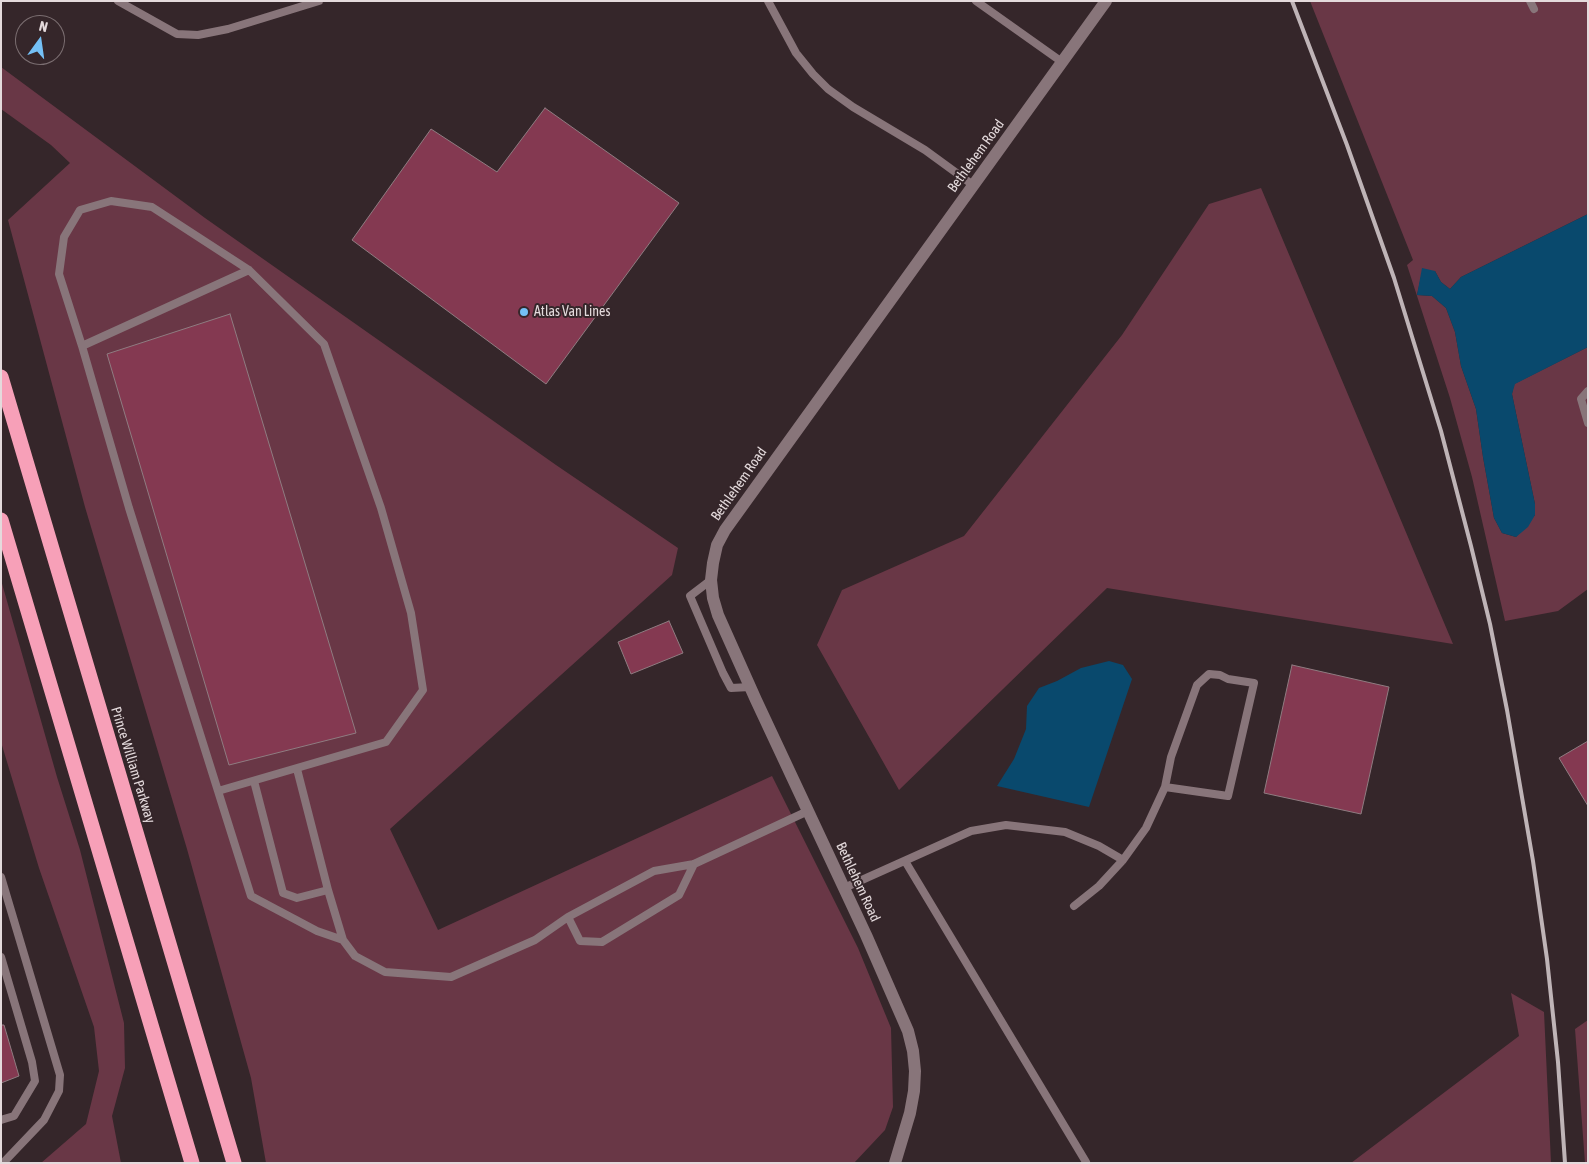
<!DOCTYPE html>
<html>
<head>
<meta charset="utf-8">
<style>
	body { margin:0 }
	#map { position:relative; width:1589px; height:1164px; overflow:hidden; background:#35262a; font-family:"Asap Condensed",sans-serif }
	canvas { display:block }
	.frame { position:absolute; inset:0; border:2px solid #e4dadc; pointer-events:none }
	.north { position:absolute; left:15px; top:15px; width:50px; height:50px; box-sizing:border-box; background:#35262a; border:1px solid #7b6e71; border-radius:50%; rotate:14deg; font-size:14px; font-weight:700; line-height:20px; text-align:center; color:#e4dadc }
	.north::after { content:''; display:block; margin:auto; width:18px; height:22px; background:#74c0f6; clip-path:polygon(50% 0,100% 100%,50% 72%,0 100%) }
</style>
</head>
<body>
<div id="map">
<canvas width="1589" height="1164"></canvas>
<div class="frame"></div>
<div class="north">N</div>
</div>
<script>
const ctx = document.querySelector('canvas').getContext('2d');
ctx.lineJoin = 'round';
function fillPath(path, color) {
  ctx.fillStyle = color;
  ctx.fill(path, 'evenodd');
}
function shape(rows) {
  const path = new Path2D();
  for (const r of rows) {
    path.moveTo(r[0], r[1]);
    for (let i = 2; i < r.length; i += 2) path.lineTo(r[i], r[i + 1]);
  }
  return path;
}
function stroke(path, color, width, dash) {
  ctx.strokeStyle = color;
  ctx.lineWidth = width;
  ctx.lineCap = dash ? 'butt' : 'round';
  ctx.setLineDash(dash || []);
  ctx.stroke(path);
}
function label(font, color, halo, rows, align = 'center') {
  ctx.font = font + ' "Asap Condensed",sans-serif';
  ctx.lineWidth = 4;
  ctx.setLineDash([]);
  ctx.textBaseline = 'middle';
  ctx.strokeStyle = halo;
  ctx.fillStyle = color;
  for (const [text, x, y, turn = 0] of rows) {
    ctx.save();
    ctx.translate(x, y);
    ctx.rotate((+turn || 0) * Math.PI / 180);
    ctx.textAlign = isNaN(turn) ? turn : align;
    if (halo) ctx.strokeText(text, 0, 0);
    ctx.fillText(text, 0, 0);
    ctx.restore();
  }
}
const green = shape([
	[1310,1,1588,1,1588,214,1461,277,1450,289,1441,282,1435,271,1421,277,1417,295,1432,296,1446,308,1455,332,1461,366,1476,409,1483,457,1494,518,1502,533,1516,537,1535,515,1535,504,1512,394,1514,384,1588,347,1588,589,1558,611,1505,621,1472,477,1450,398,1407,265,1413,260],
	[1,67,205,218,556,465,678,548,672,575,390,829,438,930,772,776,858,948,891,1028,893,1107,885,1130,854,1163,266,1163,251,1078,187,849,85,507,8,220,70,163,51,145,1,109],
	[1261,188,1453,644,1107,588,899,790,817,645,842,590,964,536,1122,335,1209,204],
	[1,580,57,777,80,850,124,1023,125,1068,112,1116,121,1163,41,1163,86,1124,99,1071,94,1027,39,868,1,742],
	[1511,993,1544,1012,1551,1163,1351,1163,1519,1036],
	[1588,1020,1588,1163,1585,1163,1575,1029]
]);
const water = shape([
	[1588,214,1588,347,1515,384,1512,394,1535,504,1535,515,1528,527,1516,537,1502,533,1494,518,1483,457,1476,409,1461,366,1455,332,1446,308,1432,296,1417,295,1422,268,1435,271,1441,282,1450,289,1461,277],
	[1109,661,1123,665,1132,679,1089,807,997,786,1014,759,1026,729,1027,706,1039,688,1057,681,1081,668]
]);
const building = shape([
	[545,108,679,203,546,384,352,240,431,129,497,172,545,108],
	[230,314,356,733,229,765,107,354,230,314],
	[669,621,683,653,631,674,618,642,669,621],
	[1292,665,1389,687,1361,814,1264,793,1292,665],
	[1588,741,1588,806,1559,758,1588,741],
	[1,1025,4,1025,19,1076,1,1083,1,1025]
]);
const service = shape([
	[118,1,177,34,198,35,228,29,319,1],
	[768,1,796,53,813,74,828,89,853,107,925,150,973,185],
	[976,1,1062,62],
	[1530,1,1534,9],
	[82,346,249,270],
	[1588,391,1581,399,1588,423],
	[711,580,690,596,723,673,731,688,750,687],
	[254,781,283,893,297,898,328,890,297,769],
	[218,791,129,508,82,346,59,274,64,237,80,210,111,201,152,207,249,270,324,344,381,508,411,613,423,690,386,742,218,791,251,896,317,931,343,940,355,956,385,972,451,977,535,940,568,917,654,871,694,864,808,811],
	[905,861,1086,1162],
	[1,877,60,1075,59,1091,44,1120,3,1163],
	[844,888,971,831,1006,825,1065,832,1099,846,1123,860],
	[328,890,343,940],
	[1074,906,1099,886,1123,860,1146,828,1165,787,1171,757,1197,685,1209,674,1220,675,1228,679,1254,683,1228,796,1165,787],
	[568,917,580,941,602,942,679,895,694,864],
	[1,957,32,1062,35,1081,14,1116,1,1120]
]);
const tertiary = shape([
	[895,1163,910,1113,914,1091,915,1071,913,1051,908,1031,866,935,756,700,718,615,713,598,711,580,713,563,717,545,725,530,1106,1]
]);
const motorway = shape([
	[1,377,234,1163],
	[1,520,192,1163]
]);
const rail = shape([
	[1292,1,1347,145,1394,278,1441,431,1471,546,1490,624,1507,710,1533,861,1547,959,1558,1062,1565,1163]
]);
const markers = [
	[524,312,5,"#74c0f6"]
];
const streetNames = [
	["Bethlehem Road",976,156,-54],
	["Bethlehem Road",739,484,-55],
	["Prince William Parkway",133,765,73],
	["Bethlehem Road",858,882,65]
];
const poiNames = [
	["Atlas Van Lines",534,312]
];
fillPath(green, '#693746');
fillPath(water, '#09496d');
fillPath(building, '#843951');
stroke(building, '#8f7c81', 1);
stroke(service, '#88757a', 8);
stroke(tertiary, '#88757a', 12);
stroke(motorway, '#f7a0b8', 15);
stroke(rail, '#bfb4b7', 4);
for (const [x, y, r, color] of markers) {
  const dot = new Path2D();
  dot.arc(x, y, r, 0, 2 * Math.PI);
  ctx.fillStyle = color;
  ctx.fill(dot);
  stroke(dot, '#35262a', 2);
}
label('14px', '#e4dadc', '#35262a', streetNames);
label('14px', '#e4dadc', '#35262a', poiNames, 'left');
</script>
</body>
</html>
